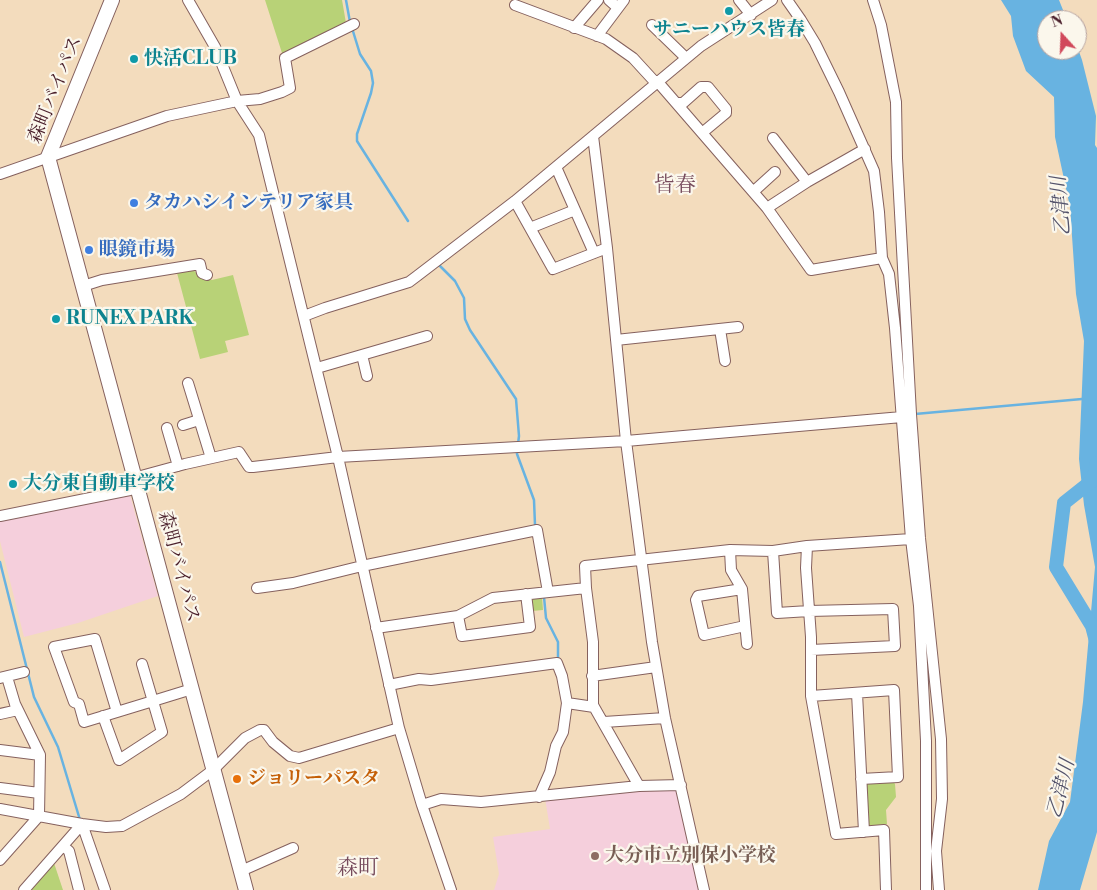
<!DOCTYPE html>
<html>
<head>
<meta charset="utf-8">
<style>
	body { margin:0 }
	#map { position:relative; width:1097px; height:890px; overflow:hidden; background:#f3dcbd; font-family:"Libre Bodoni",serif }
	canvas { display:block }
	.north { position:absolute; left:1037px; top:10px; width:50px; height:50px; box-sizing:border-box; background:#fbf7ec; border:1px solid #b4a19f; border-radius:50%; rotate:340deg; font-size:14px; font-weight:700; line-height:20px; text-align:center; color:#4a1f2b }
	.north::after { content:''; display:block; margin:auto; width:18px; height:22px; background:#d1495b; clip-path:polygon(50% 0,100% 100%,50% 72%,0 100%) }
</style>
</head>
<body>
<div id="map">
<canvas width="1097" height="890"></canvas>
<div class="north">N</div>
</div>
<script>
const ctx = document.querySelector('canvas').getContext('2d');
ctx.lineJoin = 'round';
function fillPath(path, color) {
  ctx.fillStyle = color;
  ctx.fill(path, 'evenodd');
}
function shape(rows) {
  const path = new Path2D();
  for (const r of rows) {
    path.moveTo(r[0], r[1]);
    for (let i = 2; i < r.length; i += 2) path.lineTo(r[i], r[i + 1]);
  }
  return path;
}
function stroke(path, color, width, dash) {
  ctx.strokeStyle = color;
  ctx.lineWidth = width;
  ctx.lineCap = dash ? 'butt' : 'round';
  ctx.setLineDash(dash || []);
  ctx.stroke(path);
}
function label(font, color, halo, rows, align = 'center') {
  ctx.font = font + ' "Libre Bodoni","Noto Serif JP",serif';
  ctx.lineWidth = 4.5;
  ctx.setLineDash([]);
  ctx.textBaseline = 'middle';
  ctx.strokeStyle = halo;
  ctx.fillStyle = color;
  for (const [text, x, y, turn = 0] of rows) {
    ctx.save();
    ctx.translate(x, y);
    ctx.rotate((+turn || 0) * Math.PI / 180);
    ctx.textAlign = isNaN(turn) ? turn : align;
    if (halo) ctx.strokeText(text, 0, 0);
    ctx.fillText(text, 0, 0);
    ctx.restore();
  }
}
const built = shape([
	[130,495,158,596,78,623,24,637,0,541,0,521],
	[646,787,679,790,701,890,494,890,499,874,493,837,550,829,545,798]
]);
const green = shape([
	[265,0,342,0,346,23,285,53,282,53],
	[192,269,201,277,212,280,233,275,249,335,225,341,228,352,200,359,177,273],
	[542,597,543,610,532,611,531,600,533,598],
	[893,781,895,784,896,797,886,810,887,824,871,826,866,823,865,786,868,782],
	[54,863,63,890,31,890,41,878]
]);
const water = shape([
	[1001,0,1059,0,1067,20,1047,20,1047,50,1077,50,1077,46,1082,60,1096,116,1095,145,1097,148,1097,832,1080,890,1038,890,1049,841,1070,802,1083,702,1095,567,1084,505,1079,459,1084,341,1076,294,1070,207,1055,137,1054,97,1026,71,1013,36,1011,16]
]);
const stream = shape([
	[346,0,350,22],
	[352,28,360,54,371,71,373,83,371,93,357,134,357,141,408,221],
	[438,264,455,281,464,298,465,319,470,330,516,399,519,436,518,444],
	[915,414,1082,399],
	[517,449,517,454,534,500,535,525],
	[0,562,34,697,58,747,80,820],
	[544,597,546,618,558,642,558,658]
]);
const river = shape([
	[1097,463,1093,480,1064,503,1056,567,1092,626,1097,645]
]);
const minor = shape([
	[188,0,215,47,237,101,259,135,338,457,399,728,422,805,451,890],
	[609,0,618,8],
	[739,0,751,15],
	[787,0,801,20,815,43,839,92,874,171,879,212,882,258,889,274,895,328,911,539,919,606,926,741,926,890],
	[873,0,881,25,896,102,897,158,911,414,920,538,941,739,942,799,936,851,939,890],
	[515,5,606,39,633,58,655,82],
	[652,25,686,58],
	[574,28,598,0],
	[597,36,624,0],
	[657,81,767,208,811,270,882,258],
	[676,103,683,103,701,87,708,87,726,109,726,113,702,133],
	[593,136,607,248,626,441,652,642,665,718,704,890],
	[773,138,807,182],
	[556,167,594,253],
	[0,174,167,116,237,101,260,99,282,92,290,88,285,58,354,24],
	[753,192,775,172],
	[515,201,553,269,607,248],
	[767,208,807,182,865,149],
	[530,228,575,210],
	[83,286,102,280,200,264,202,273,207,275],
	[304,316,325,308,409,282,417,276,515,201,701,46,772,0],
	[720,329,725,361],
	[616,340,738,327],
	[362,355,367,376],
	[317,368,427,336],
	[188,383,211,458],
	[183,425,199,420],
	[167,428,178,466],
	[0,516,130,490,141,476,185,464,239,452,249,467,253,467,338,457,626,441,902,417],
	[807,546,806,568,811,637,811,696,836,834,884,830,886,890],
	[730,550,731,570,742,589,747,644],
	[773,551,777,613,809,611,893,609,895,646,811,650],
	[257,588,293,583,362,566,537,530,548,592],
	[586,588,593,642,593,705,639,786],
	[742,589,698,596,696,600,704,635,745,626],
	[458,616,462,636,530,627,526,594],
	[376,628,458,616,493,598,586,588,585,566,730,550,773,551,807,546,911,539],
	[592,676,656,667],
	[0,678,24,672],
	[389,685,419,679,431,680,557,663,562,676,567,703,594,707],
	[857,693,864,832],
	[811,696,894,690,898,777,861,779],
	[117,712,95,639,54,647,74,702,79,704,84,722,117,712,153,701,192,689],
	[0,714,18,710],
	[103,716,119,760,162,732,142,664],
	[604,722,665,718],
	[0,750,40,755],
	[0,788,39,793],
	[539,797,550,772,556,746,563,732,567,703],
	[422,805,441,799,481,802,639,786,681,785],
	[0,809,82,824,106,827,122,826,181,794,213,770,245,738,260,730,264,730,273,742,290,756,299,758,399,728],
	[82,824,105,890],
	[63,846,69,851,79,890],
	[0,860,39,816,40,755,15,704,7,677],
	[241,871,293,848],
	[24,890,82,824]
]);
const major = shape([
	[112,0,48,157,246,890]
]);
const markers = [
	[729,11,5,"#0f9aa8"],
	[134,59,5,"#0f9aa8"],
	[134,203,5,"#3f7fe0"],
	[89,250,5,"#3f7fe0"],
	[56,319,5,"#0f9aa8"],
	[13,484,5,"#0f9aa8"],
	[237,779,5,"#e8710a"],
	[595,856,5,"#8d6e63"]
];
const cultureNames = [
	["サニーハウス皆春",729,30,"center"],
	["快活CLUB",144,59],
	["RUNEX PARK",66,319],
	["大分東自動車学校",23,484]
];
const streetNames = [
	["森町バイパス",56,90,-68],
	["森町バイパス",178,567,75]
];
const shopNames = [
	["タカハシインテリア家具",144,203],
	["眼鏡市場",99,250]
];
const foodNames = [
	["ジョリーパスタ",247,779]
];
const educationNames = [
	["大分市立別保小学校",605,856]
];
const waterNames = [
	["乙津川",1062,206,-95],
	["乙津川",1062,789,-76]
];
const quarterNames = [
	["皆春",675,186],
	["森町",358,869]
];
fillPath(built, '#f5cfdc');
fillPath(green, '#b8d277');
fillPath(water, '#68b3e1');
stroke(stream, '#68b3e1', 2.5);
stroke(river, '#68b3e1', 14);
stroke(minor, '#85615e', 12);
stroke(major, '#85615e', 16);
stroke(minor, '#fff', 10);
stroke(major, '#fff', 14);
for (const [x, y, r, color] of markers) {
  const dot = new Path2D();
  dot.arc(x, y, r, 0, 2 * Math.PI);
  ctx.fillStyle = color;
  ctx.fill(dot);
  stroke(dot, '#fbf7ec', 2);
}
label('bold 19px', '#0d838f', '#fbf7ec', cultureNames, 'left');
label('19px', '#4a1f2b', '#fbf7ec', streetNames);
label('bold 19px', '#366cbe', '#fbf7ec', shopNames, 'left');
label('bold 19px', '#c56008', '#fbf7ec', foodNames, 'left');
label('bold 19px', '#785e54', '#fbf7ec', educationNames, 'left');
label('italic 20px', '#54536b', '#fbf7ec', waterNames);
label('21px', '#764b5c', '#fbf7ec', quarterNames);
</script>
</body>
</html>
